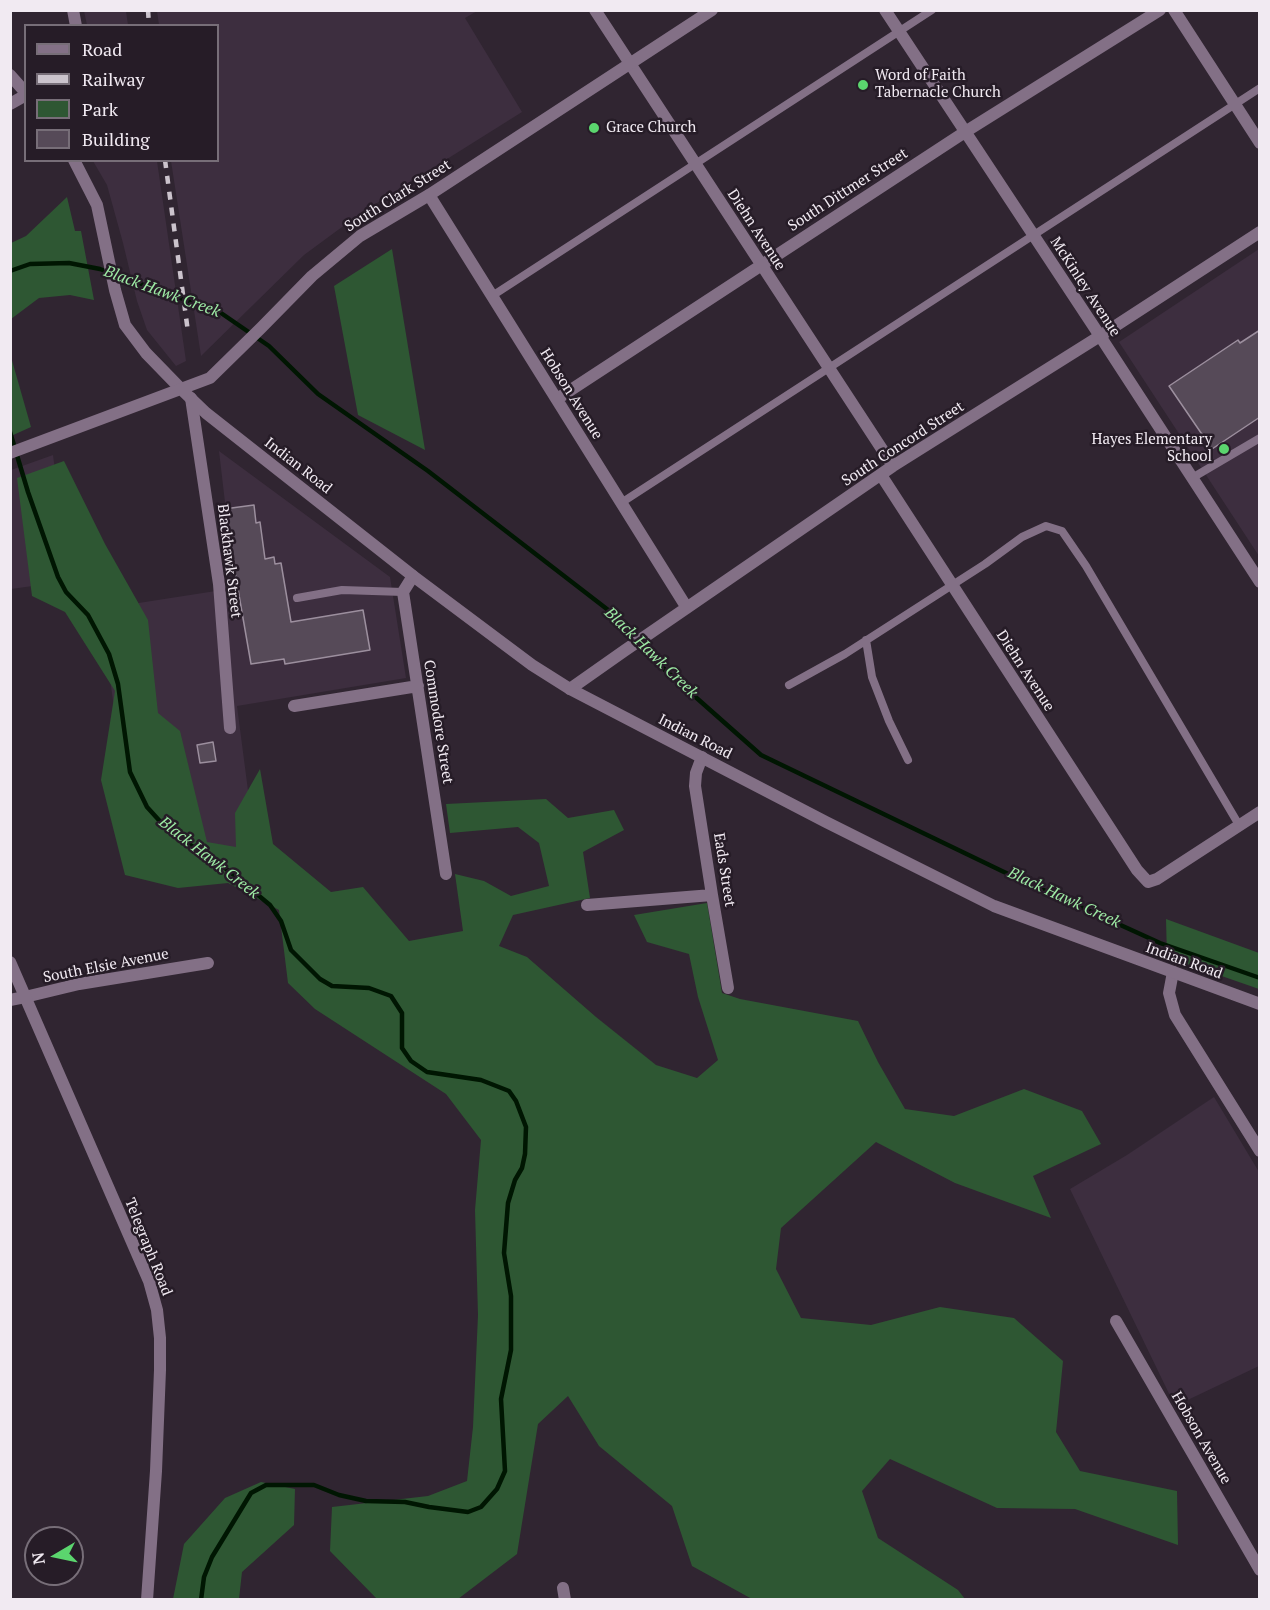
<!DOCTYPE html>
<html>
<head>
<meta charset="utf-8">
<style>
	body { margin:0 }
	#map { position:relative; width:1270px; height:1610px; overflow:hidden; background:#302531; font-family:"PT Serif",serif }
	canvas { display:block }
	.frame { position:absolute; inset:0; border:12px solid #f1eaf2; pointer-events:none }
	.legend { position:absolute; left:24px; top:24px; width:195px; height:138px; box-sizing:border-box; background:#261c27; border:2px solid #776e78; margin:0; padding:8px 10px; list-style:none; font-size:18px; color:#f1eaf2 }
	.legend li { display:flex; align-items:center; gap:12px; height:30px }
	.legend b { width:30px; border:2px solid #776e78 }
	.north { position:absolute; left:24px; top:1526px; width:60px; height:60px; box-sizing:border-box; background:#261c27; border:2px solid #776e78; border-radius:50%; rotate:261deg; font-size:16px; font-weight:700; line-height:24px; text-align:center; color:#f1eaf2 }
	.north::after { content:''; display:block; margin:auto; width:21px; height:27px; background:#5bd56e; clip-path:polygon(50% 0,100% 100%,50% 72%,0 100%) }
</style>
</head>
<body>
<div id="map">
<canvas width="1270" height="1610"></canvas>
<div class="frame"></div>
<ul class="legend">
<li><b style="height:8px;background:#837086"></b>Road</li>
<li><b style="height:8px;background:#cbc3cc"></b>Railway</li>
<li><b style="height:16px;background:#2e5733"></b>Park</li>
<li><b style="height:16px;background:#564a58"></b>Building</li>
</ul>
<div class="north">N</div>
</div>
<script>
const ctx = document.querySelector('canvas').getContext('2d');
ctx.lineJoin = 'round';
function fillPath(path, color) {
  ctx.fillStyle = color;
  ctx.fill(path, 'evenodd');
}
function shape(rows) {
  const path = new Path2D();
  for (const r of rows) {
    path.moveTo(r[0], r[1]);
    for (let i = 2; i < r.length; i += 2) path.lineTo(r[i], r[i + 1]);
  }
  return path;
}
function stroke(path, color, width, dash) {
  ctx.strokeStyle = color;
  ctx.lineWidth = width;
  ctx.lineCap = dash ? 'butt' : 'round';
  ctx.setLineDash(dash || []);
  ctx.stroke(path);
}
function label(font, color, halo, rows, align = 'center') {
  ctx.font = font + ' "PT Serif",serif';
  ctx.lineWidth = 5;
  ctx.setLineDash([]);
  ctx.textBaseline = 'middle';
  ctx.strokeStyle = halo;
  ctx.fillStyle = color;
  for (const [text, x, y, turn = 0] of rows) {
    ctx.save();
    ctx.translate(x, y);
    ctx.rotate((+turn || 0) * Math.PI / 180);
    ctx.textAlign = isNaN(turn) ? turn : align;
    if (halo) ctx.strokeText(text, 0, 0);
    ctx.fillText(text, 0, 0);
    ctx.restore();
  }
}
const built = shape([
	[84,11,126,11,128,25,87,25],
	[157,11,477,11,465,18,522,112,361,213,304,255,201,356,171,161,218,160,218,26,159,25],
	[93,161,157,161,186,361,176,366,147,330,137,301,123,243,107,185],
	[1259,249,1259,556,1119,342],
	[219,451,390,577,406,678,237,706,256,852,137,869,100,609,235,588],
	[53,455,69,581,11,589,11,470],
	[1214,1097,1259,1172,1259,1366,1175,1406,1070,1189,1127,1155]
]);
const green = shape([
	[67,197,75,231,81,231,94,300,70,295,39,298,11,319,11,243,26,236],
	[392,249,425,450,358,415,334,286],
	[11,357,31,427,11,436],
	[64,461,105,544,148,620,158,713,180,731,207,842,236,847,235,813,260,769,273,844,331,892,363,887,409,941,463,931,455,874,484,881,511,896,549,886,539,843,518,827,450,833,446,804,546,799,568,818,614,810,624,830,583,852,590,898,513,915,499,946,527,957,596,1017,656,1065,697,1078,718,1060,698,997,689,954,647,942,634,915,707,903,722,993,740,999,858,1021,878,1062,905,1109,954,1116,1024,1089,1082,1111,1101,1144,1033,1176,1051,1218,955,1183,876,1142,781,1228,776,1269,801,1318,871,1325,940,1307,1014,1318,1063,1361,1056,1432,1080,1471,1177,1491,1178,1545,1075,1509,997,1508,890,1459,862,1491,878,1538,958,1590,965,1599,752,1599,692,1566,672,1506,599,1446,568,1396,538,1424,517,1554,458,1599,377,1599,330,1551,332,1507,428,1496,467,1481,473,1427,478,1315,475,1210,481,1140,446,1094,315,1009,288,983,279,910,228,883,178,888,125,875,101,780,115,691,65,612,32,596,17,478],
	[1166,919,1259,953,1259,989,1167,957],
	[261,1482,295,1489,294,1525,242,1572,239,1599,173,1599,184,1544,225,1498]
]);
const stream = shape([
	[10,271,30,264,69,263,100,269,221,313,269,346,318,394,428,471,625,623,665,670,761,755,1004,872,1160,943,1260,978],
	[10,432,28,492,58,577,66,592,88,615,109,654,118,684,130,772,147,807,167,829,229,871,270,905,281,921,291,950,320,979,332,986,369,988,391,996,402,1013,402,1048,411,1061,427,1072,481,1080,509,1091,516,1101,526,1127,525,1154,522,1168,515,1180,508,1203,504,1253,511,1296,511,1350,501,1399,505,1471,497,1489,481,1507,468,1512,429,1507,405,1502,366,1501,339,1495,314,1485,266,1485,251,1493,212,1557,204,1577,201,1600]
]);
const building = shape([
	[1260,330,1260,417,1212,449,1169,386,1238,340,1240,343,1260,330],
	[254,505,256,523,260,522,265,559,274,557,275,564,281,563,291,622,363,610,370,650,285,664,284,659,251,664,224,509,254,505],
	[213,742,216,761,200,763,197,745,213,742]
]);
const service = shape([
	[492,296,932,10],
	[1192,478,1260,438],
	[621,503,1260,88],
	[297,598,342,590,403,592],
	[866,640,872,677,889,721,908,760],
	[789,685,845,654,985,564,1022,537,1046,526,1062,531,1086,566,1239,825]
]);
const minor = shape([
	[73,10,76,26],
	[595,10,893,466],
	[885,10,1100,336,1260,582],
	[1174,10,1260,143],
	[10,75,26,93],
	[10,104,26,95],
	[74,160,97,205,115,290,125,325,146,353,181,389],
	[429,195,687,608],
	[191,398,219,584,230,728],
	[557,399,965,132,1160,10],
	[881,475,1137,870,1148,882,1157,879,1260,812],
	[413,576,403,592,446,874],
	[570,689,624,651,893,466,1100,336,1260,232],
	[294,706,418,686],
	[702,757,696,773,695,786,712,895,728,988],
	[587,905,712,895],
	[1173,972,1169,993,1175,1015,1260,1151],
	[10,1000,25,997,79,984,208,963],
	[1116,1321,1260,1570],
	[563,1588,565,1600]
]);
const tertiary = shape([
	[181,389,206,413,413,576,532,665,570,689,826,822,994,906,1260,1004],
	[10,453,210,378,261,328,312,276,360,236,429,195,712,10],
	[10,962,149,1281,157,1310,160,1338,160,1370,156,1471,147,1600]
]);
const rail = shape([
	[148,10,149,26],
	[165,160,188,332]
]);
const markers = [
	[863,85,6,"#5bd56e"],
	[594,128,6,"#5bd56e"],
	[1224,449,6,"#5bd56e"]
];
const poiNames = [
	["Word of Faith",875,76],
	["Tabernacle Church",875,93],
	["Grace Church",606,128],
	["Hayes Elementary",1212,440,"right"],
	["School",1212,457,"right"]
];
const streetNames = [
	["South Dittmer Street",848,190,-33],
	["South Clark Street",398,196,-32],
	["Diehn Avenue",756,230,57],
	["McKinley Avenue",1085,287,57],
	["Hobson Avenue",571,394,58],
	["South Concord Street",903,444,-33],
	["Indian Road",298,466,38],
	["Blackhawk Street",229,561,83],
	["Diehn Avenue",1025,671,57],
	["Commodore Street",438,722,81],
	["Indian Road",695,737,27],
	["Eads Street",724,870,81],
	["Indian Road",1184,961,20],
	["South Elsie Avenue",106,966,-11],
	["Telegraph Road",148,1247,68],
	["Hobson Avenue",1201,1438,60]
];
const waterNames = [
	["Black Hawk Creek",162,292,20],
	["Black Hawk Creek",651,653,44],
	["Black Hawk Creek",209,858,38],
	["Black Hawk Creek",1064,898,25]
];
fillPath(built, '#3d2e3f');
fillPath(green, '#2e5733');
stroke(stream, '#001602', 4.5);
fillPath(building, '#564a58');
stroke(building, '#9c8f9e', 1.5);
stroke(service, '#837086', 8);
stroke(minor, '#837086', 12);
stroke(tertiary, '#837086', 12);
stroke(rail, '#cbc3cc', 4.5, [8, 8]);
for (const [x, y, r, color] of markers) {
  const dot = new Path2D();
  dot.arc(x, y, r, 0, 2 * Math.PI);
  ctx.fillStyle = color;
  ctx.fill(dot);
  stroke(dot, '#261c27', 2);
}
label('15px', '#f1eaf2', '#261c27', poiNames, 'left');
label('15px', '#f1eaf2', '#261c27', streetNames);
label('italic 16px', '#9deaa4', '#261c27', waterNames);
</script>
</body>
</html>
